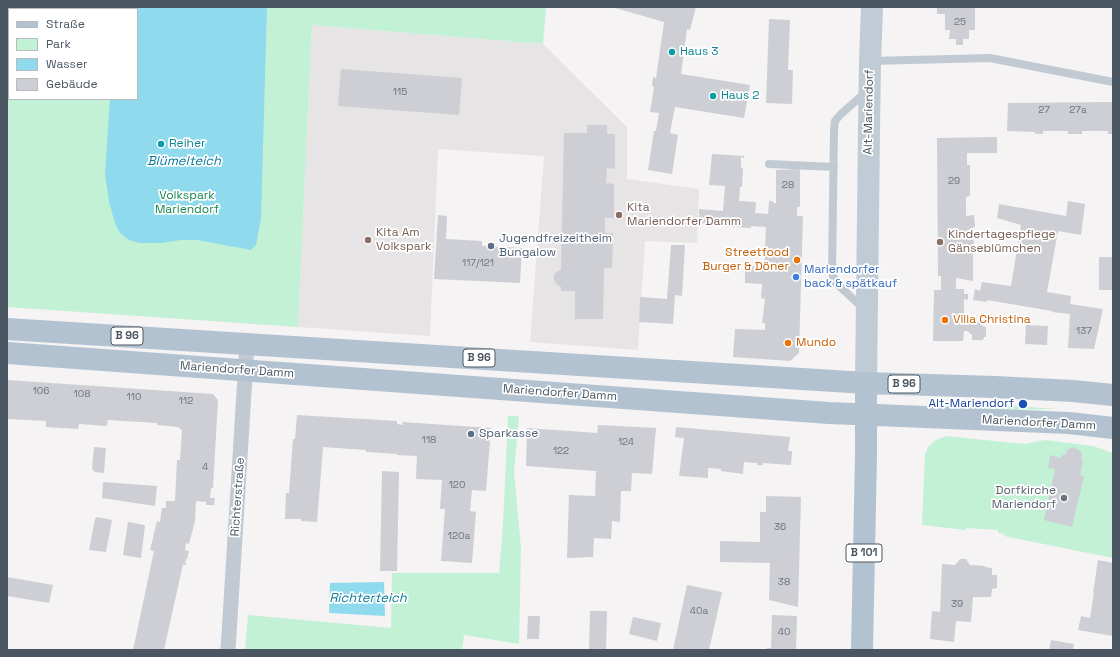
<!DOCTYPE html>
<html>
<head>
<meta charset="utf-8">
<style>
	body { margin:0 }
	#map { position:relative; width:1120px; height:657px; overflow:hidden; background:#f5f3f3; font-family:"Space Grotesk",sans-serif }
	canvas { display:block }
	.frame { position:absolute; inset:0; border:8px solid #4a5661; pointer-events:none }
	.legend { position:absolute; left:8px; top:8px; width:130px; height:92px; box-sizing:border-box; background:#fff; border:1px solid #b7bbc0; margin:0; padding:5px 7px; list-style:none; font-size:12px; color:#4a5661 }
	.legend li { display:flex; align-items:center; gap:8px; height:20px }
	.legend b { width:20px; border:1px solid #b7bbc0 }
</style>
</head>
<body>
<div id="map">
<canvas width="1120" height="657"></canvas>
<div class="frame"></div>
<ul class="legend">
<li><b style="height:5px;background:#b3c2d1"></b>Straße</li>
<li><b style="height:11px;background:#c3f1d5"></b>Park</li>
<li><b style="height:11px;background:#90daee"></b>Wasser</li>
<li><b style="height:11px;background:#cdcfd5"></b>Gebäude</li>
</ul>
</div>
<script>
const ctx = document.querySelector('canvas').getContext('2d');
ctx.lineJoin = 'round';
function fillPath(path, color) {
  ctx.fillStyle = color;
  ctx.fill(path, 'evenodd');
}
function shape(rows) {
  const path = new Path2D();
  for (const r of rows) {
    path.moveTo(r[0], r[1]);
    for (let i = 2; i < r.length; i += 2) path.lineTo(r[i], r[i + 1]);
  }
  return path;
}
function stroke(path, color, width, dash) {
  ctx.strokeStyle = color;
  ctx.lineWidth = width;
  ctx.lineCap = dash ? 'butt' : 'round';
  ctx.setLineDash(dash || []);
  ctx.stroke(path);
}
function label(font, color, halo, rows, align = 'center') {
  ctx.font = font + ' "Space Grotesk",sans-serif';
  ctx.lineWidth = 3.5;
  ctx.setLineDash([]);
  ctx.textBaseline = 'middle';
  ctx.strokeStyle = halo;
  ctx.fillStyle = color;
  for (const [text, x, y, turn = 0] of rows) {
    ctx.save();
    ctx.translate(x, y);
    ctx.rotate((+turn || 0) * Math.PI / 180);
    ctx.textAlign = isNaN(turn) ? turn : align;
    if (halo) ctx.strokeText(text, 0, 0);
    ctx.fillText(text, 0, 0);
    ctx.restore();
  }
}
const education = shape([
	[312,25,543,44,627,127,627,179,699,189,697,243,645,241,638,350,530,342,544,156,438,149,430,336,298,327]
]);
const green = shape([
	[7,7,546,7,543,44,312,25,298,327,7,307],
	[9,9,137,9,137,99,9,99],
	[938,404,998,405,1058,409,997,410,938,409],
	[508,416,519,416,514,472,521,548,519,644,464,635,462,650,245,650,248,615,391,628,392,573,499,573,503,526],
	[946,436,1024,444,1045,440,1093,446,1113,453,1113,558,1004,536,1004,534,998,533,998,530,967,528,966,530,922,525,925,455,928,447,932,443,936,440]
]);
const water = shape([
	[116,7,267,7,261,218,256,245,251,250,197,240,181,240,161,243,139,243,129,240,120,233,115,223,109,202,105,174,110,99,137,99,137,9,115,9],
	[384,582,385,616,329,613,330,583]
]);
const building = shape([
	[612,7,696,7,690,30,687,29,681,74,750,85,744,118,675,107,670,133,678,135,672,174,648,170,654,131,656,131,659,113,650,112,654,87,652,86,653,77,656,78,664,22],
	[937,7,975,7,975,30,969,30,969,39,963,39,963,45,956,45,956,39,949,39,950,30,945,30,945,14,937,14],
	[769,19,790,20,788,70,793,70,792,104,766,103],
	[341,69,462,78,459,115,338,106],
	[1113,102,1113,134,1108,134,1108,131,1082,131,1082,134,1068,134,1068,131,1043,131,1043,134,1035,134,1035,132,1007,131,1008,103],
	[587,125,607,125,607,134,615,134,615,169,607,168,606,183,614,184,614,218,605,218,605,233,613,233,612,268,604,268,603,319,575,319,575,291,561,291,561,287,556,284,554,279,554,275,556,272,561,270,564,133,587,133],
	[997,137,997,153,967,153,967,165,970,165,970,196,966,197,966,216,974,215,975,227,973,227,974,244,973,244,973,281,956,278,956,289,964,289,964,294,968,294,968,300,964,299,964,317,977,317,977,321,983,326,986,327,986,337,984,337,983,340,972,340,972,335,967,331,964,331,963,341,933,341,934,290,941,290,941,276,938,276,937,138],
	[712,154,744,156,744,158,741,157,741,168,743,168,742,187,740,187,739,201,756,202,755,213,768,214,769,201,773,201,773,203,776,203,776,170,800,169,800,207,797,207,797,216,803,216,799,353,790,361,733,357,735,329,765,330,765,323,762,323,765,299,761,298,762,284,745,283,745,266,757,266,757,269,764,269,766,227,751,226,751,228,722,226,722,225,699,223,699,209,723,211,725,186,709,185],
	[1068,201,1085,204,1081,235,1058,231,1047,292,1071,296,1070,304,1103,309,1094,349,1068,348,1070,314,1052,312,1052,311,987,300,987,302,973,300,975,289,980,291,982,282,1011,286,1021,225,997,218,999,204,1066,216],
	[438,215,447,216,446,239,482,241,482,246,522,248,520,283,434,279],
	[671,245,685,245,682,296,675,295,673,324,639,322,640,297,667,299],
	[1099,257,1113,257,1113,290,1099,290],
	[1026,325,1048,326,1047,345,1025,344],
	[7,380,213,394,218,400,213,488,211,488,210,498,215,498,214,505,206,505,206,502,196,501,195,521,189,544,186,543,185,550,189,551,187,559,186,559,185,563,186,563,186,565,183,564,164,650,133,650,154,551,150,550,157,521,160,522,162,508,166,508,166,501,175,501,177,460,180,460,182,430,178,427,157,425,157,423,108,420,107,426,79,424,78,429,46,427,46,421,7,419],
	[297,415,397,421,397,424,403,425,402,422,491,428,486,491,472,490,470,511,476,512,472,563,441,561,445,509,440,509,442,480,416,479,417,456,397,455,397,454,366,452,366,450,323,447,317,522,301,521,301,519,285,519,286,493,289,493,293,439,295,439],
	[598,425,656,428,652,474,632,473,631,491,621,491,620,522,612,521,611,539,594,538,593,557,567,558,569,495,595,496,596,471,526,466,527,428,597,433],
	[676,427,790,437,788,451,792,451,791,465,763,463,763,465,757,465,757,463,744,462,743,474,721,471,721,469,708,468,708,478,679,476,684,438,675,437],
	[94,447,106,448,104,473,95,472,92,469],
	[1073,447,1079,450,1082,454,1081,459,1083,459,1080,475,1084,476,1072,527,1044,520,1055,469,1048,468,1050,455,1061,458,1062,455,1065,455,1067,450],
	[382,471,399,472,397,571,380,571],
	[103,482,157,486,155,506,102,498],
	[766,496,801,497,798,607,769,600,770,563,720,562,720,541,760,542,760,512,766,512],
	[97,517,112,520,106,552,89,550,95,519],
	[128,522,144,525,145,526,141,558,123,555],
	[960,559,966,559,970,565,985,566,985,567,992,568,992,575,997,575,997,588,992,589,991,597,973,597,971,622,956,621,954,642,930,639,932,611,940,612,942,564,955,565],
	[1098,560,1113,563,1113,636,1078,630,1081,616,1090,618,1094,593,1093,593],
	[7,577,53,585,49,603,7,596],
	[687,585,722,592,709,650,673,650],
	[590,611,607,611,606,650,589,650],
	[772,615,797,616,796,650,767,650,767,648,771,648],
	[528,616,540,616,539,639,527,639],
	[633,617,661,623,657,641,629,634],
	[1051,640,1074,644,1073,650,1049,650]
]);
const lane = shape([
	[871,61,990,58,1113,82],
	[769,164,834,167],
	[863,308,835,282,832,272,834,131,835,121,841,114,866,92]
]);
const street = shape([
	[228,650,247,344]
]);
const secondary = shape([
	[866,383,869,131,870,61,872,7]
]);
const primary = shape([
	[7,329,866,383,995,387,1073,391,1113,395],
	[7,353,829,413,1069,423,1113,428],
	[862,650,866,456,866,383]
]);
const markers = [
	[672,52,4,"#0f9aa8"],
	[713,96,4,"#0f9aa8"],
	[161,144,4,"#0f9aa8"],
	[619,215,4,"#8d6e63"],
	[368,240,4,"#8d6e63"],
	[940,242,4,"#8d6e63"],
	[491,246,4,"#5c6f8a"],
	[797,260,4,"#e8710a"],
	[796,277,4,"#3f7fe0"],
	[945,320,4,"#e8710a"],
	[788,343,4,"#e8710a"],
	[1023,404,5,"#1a4fb4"],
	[471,434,4,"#5c6f8a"],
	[1064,498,4,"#6b7280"]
];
const numberNames = [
	["25",960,22],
	["115",400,92],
	["27",1044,110],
	["27a",1078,110],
	["29",954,181],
	["28",788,185],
	["117/121",478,263],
	["137",1084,331],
	["106",41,391],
	["108",82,394],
	["110",134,397],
	["112",186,401],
	["118",429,440],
	["124",626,442],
	["122",561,451],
	["4",205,467],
	["120",457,485],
	["36",780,527],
	["120a",459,536],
	["38",784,582],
	["39",957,604],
	["40a",699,611],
	["40",784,632]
];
const shields = [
	[127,336,32],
	[479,358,32],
	[904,384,32],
	[864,553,36]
];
const shieldNames = [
	["B 96",127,336],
	["B 96",479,358],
	["B 96",904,384],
	["B 101",864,553]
];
const cultureNames = [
	["Haus 3",680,52],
	["Haus 2",721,96],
	["Reiher",169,144]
];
const streetNames = [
	["Alt-Mariendorf",869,112,-89],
	["Mariendorfer Damm",237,370,4],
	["Mariendorfer Damm",560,393,4],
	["Mariendorfer Damm",1039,423,3],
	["Richterstraße",238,497,-86]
];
const parkNames = [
	["Volkspark",187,196],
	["Mariendorf",187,210]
];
const educationNames = [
	["Kita",627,208],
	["Mariendorfer Damm",627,222],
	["Kita Am",376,233],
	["Volkspark",376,247],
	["Kindertagespflege",948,235],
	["Gänseblümchen",948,249]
];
const serviceNames = [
	["Jugendfreizeitheim",499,239],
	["Bungalow",499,253],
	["Sparkasse",479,434]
];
const foodNames = [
	["Streetfood",789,253,"right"],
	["Burger & Döner",789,267,"right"],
	["Villa Christina",953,320],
	["Mundo",796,343]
];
const shopNames = [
	["Mariendorfer",804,270],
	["back & spätkauf",804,284]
];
const transitNames = [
	["Alt-Mariendorf",1014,404]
];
const worshipNames = [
	["Dorfkirche",1056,491],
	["Mariendorf",1056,505]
];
const waterNames = [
	["Blümelteich",184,161],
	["Richterteich",368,598]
];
fillPath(education, '#e6e4e5');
fillPath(green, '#c3f1d5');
fillPath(water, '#90daee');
fillPath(building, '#cdcfd5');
stroke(lane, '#c1cad2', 8);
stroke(street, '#c1cad2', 15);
stroke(secondary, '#c1cbd6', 22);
stroke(primary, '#b3c2d1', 22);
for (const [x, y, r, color] of markers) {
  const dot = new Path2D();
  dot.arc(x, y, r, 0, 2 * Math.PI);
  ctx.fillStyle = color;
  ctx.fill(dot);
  stroke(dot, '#fff', 1.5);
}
label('10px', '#6b747e', null, numberNames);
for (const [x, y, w] of shields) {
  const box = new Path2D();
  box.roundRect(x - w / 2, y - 9, w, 18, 3);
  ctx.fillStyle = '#fff';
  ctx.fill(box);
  stroke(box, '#4a5661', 1);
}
label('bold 11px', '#4a5661', null, shieldNames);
label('12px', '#0d838f', '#fff', cultureNames, 'left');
label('12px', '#4a5661', '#fff', streetNames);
label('12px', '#17864f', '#fff', parkNames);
label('12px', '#785e54', '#fff', educationNames, 'left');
label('12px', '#4e5e75', '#fff', serviceNames, 'left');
label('12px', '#c56008', '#fff', foodNames, 'left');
label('12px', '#366cbe', '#fff', shopNames, 'left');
label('12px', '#164399', '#fff', transitNames, 'right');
label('12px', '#5b616d', '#fff', worshipNames, 'right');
label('italic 13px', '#0c7c9b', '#fff', waterNames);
</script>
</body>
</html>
